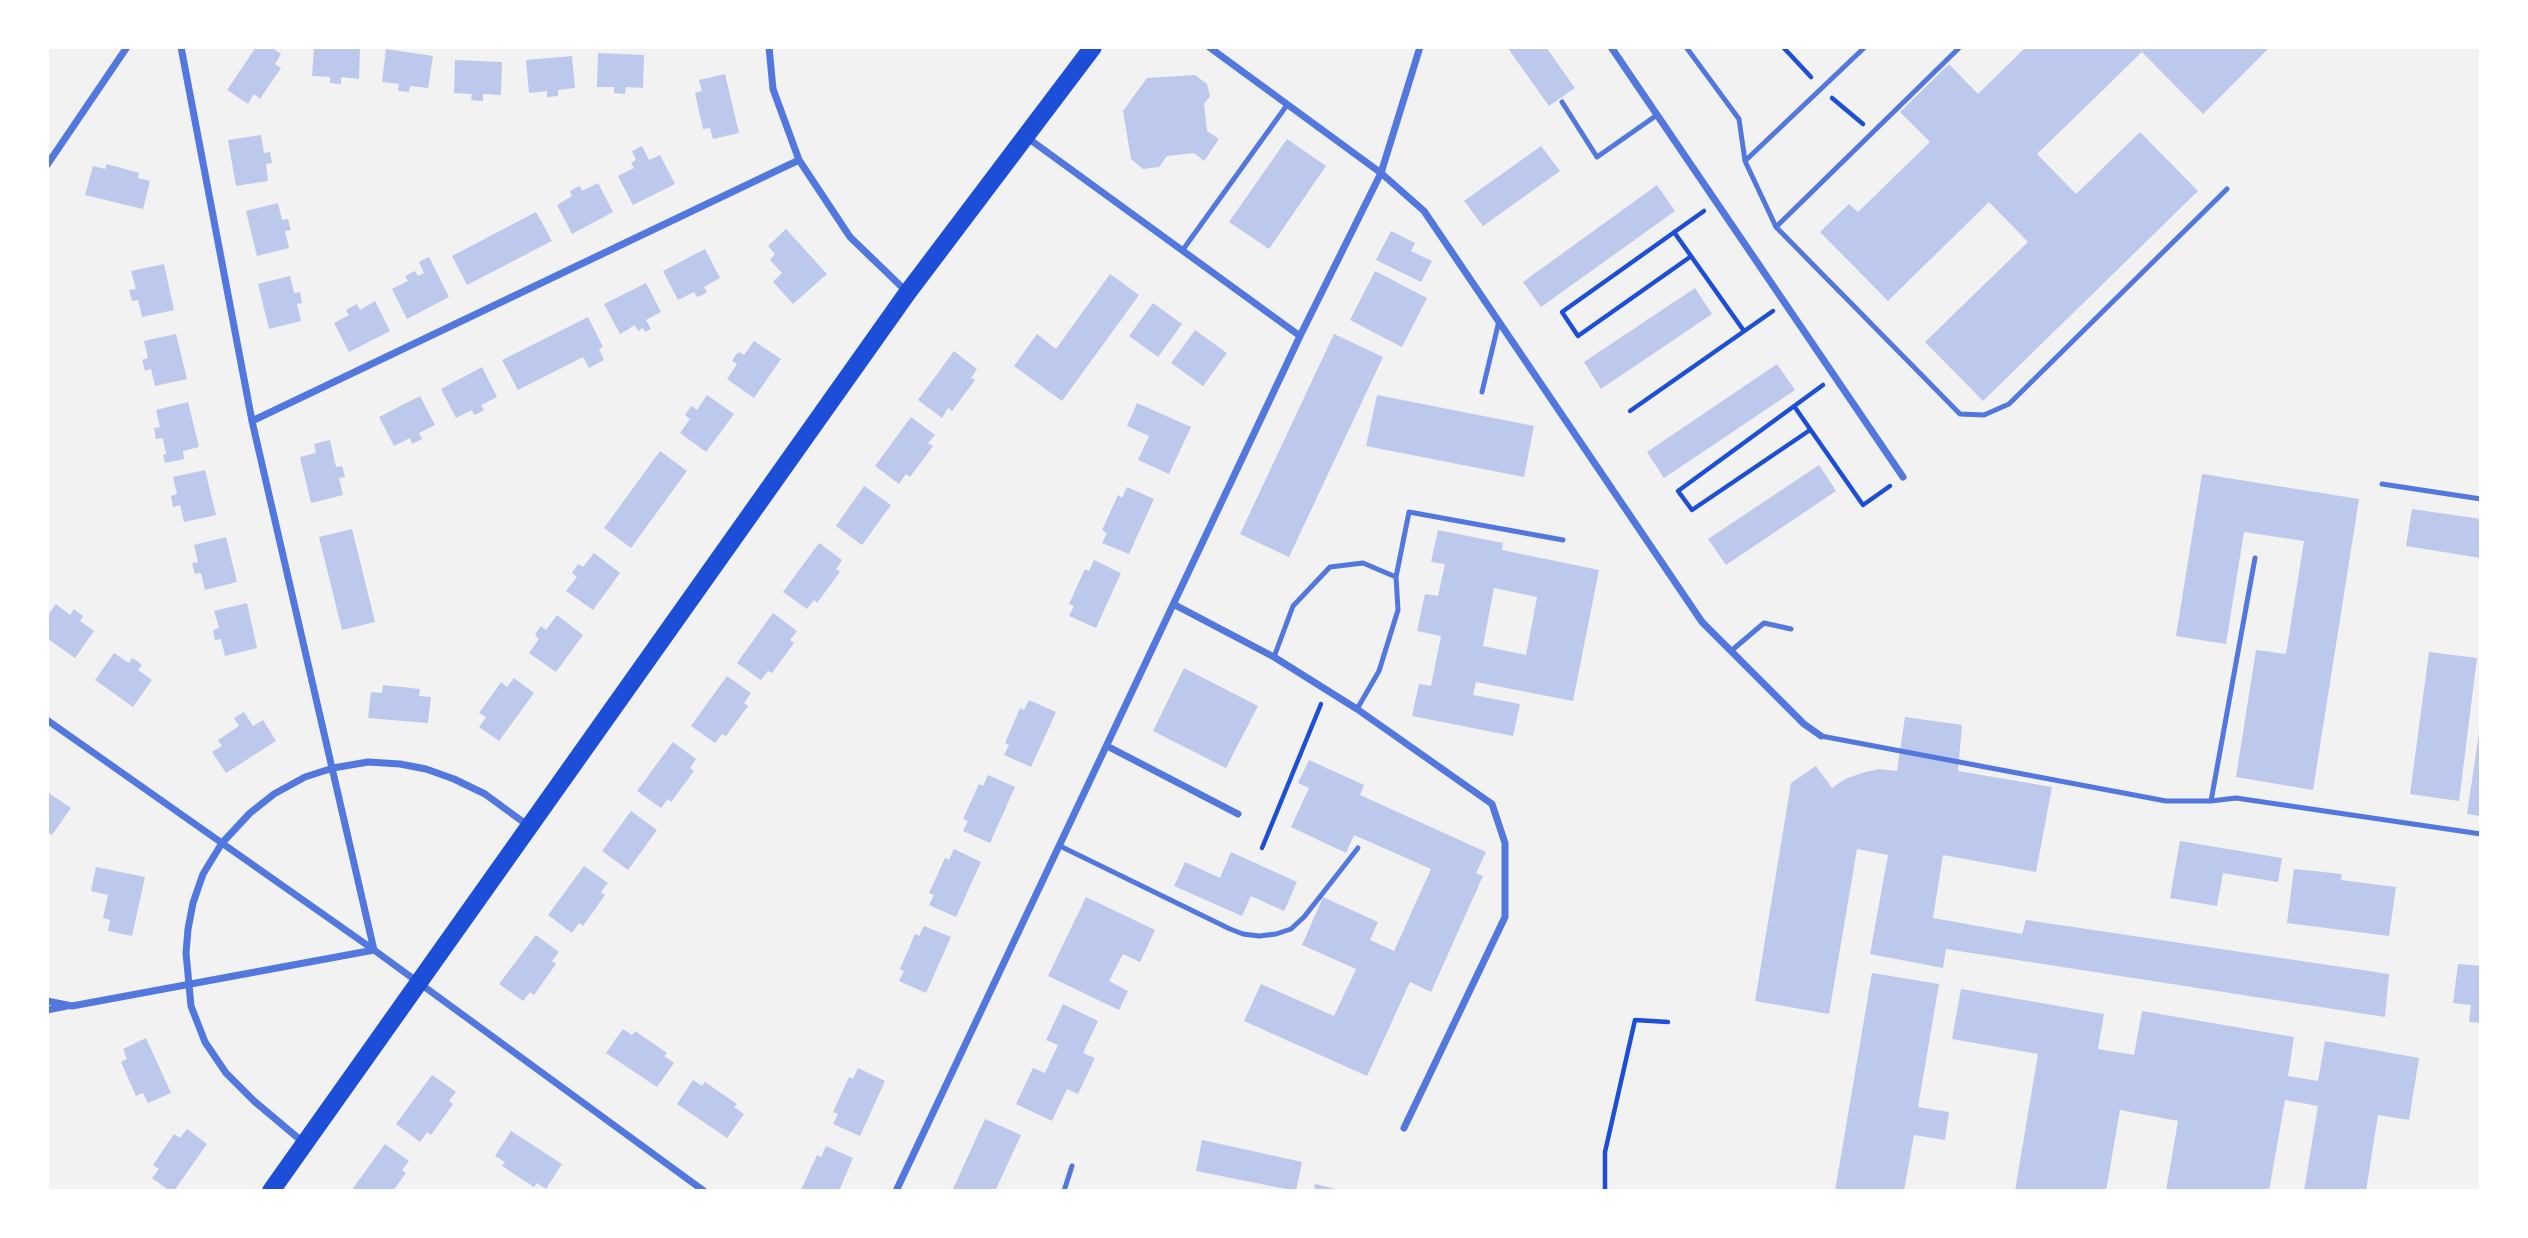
<!DOCTYPE html>
<html>
<head>
<meta charset="utf-8">
<style>
	body { margin:0 }
	#map { position:relative; width:2528px; height:1238px; overflow:hidden; background:#f2f2f2; font-family:"Alegreya Sans",sans-serif }
	canvas { display:block }
	.frame { position:absolute; inset:0; border:49px solid #fff; pointer-events:none }
</style>
</head>
<body>
<div id="map">
<canvas width="2528" height="1238"></canvas>
<div class="frame"></div>
</div>
<script>
const ctx = document.querySelector('canvas').getContext('2d');
ctx.lineJoin = 'round';
function fillPath(path, color) {
  ctx.fillStyle = color;
  ctx.fill(path, 'evenodd');
}
function shape(rows) {
  const path = new Path2D();
  for (const r of rows) {
    path.moveTo(r[0], r[1]);
    for (let i = 2; i < r.length; i += 2) path.lineTo(r[i], r[i + 1]);
  }
  return path;
}
function stroke(path, color, width, dash) {
  ctx.strokeStyle = color;
  ctx.lineWidth = width;
  ctx.lineCap = dash ? 'butt' : 'round';
  ctx.setLineDash(dash || []);
  ctx.stroke(path);
}
const building = shape([
	[256,47,271,47,281,54,275,64,281,68,260,99,254,94,248,104,227,90],
	[314,47,360,47,359,79,341,77,341,84,330,83,330,77,312,76],
	[1507,47,1546,47,1575,88,1549,106],
	[2026,47,2270,47,2203,114,2142,52,2037,154,2076,194,2140,132,2198,191,1983,401,1925,342,2028,242,1989,202,1888,301,1820,232,1849,204,1858,212,1930,142,1900,112,1949,64,1978,94],
	[386,49,433,56,428,88,410,86,409,92,398,91,399,84,382,82],
	[598,53,644,55,643,88,626,87,625,94,614,93,614,87,597,87],
	[572,56,575,88,558,90,558,96,547,97,547,91,529,93,526,60],
	[455,60,502,62,501,95,483,94,483,101,471,100,472,94,454,93],
	[725,74,739,133,713,139,710,128,703,129,695,93,702,91,699,80],
	[1195,75,1207,84,1210,96,1204,104,1207,131,1219,139,1204,161,1194,153,1167,156,1159,167,1143,169,1131,159,1123,111,1147,78],
	[261,135,264,153,270,152,271,157,272,163,266,164,268,181,236,186,228,140],
	[1287,139,1326,166,1269,249,1229,222],
	[642,146,649,160,660,155,675,184,633,205,618,176,634,168,631,163,636,160,632,151],
	[1541,146,1560,171,1483,226,1464,201],
	[107,164,139,173,138,178,150,181,143,209,85,195,93,166,105,169],
	[598,183,613,212,572,234,557,205,572,196,570,191,575,188,580,186,582,191],
	[1657,185,1675,211,1541,307,1523,282],
	[278,203,282,220,288,219,291,230,285,231,289,248,257,256,246,211],
	[536,212,552,241,467,285,452,256],
	[786,229,827,274,793,304,773,282,782,273,770,260,775,254,768,246],
	[1391,231,1415,243,1411,251,1432,261,1421,282,1376,260],
	[705,249,720,278,704,287,707,292,702,295,697,297,694,292,678,300,663,271],
	[429,257,449,297,407,319,392,289,408,281,405,276,415,271,418,276,424,273,419,262],
	[164,264,174,310,142,317,138,300,132,301,129,290,136,289,131,271],
	[1375,271,1427,298,1402,347,1350,320],
	[1110,274,1139,295,1062,401,1014,366,1037,334,1056,349],
	[290,276,294,293,300,292,302,303,297,304,301,321,269,329,258,284],
	[646,283,661,312,646,320,651,329,645,332,643,328,638,331,635,325,620,334,604,304],
	[1695,288,1712,314,1601,389,1584,362],
	[375,301,390,331,349,352,334,323,349,315,346,310,357,304,360,310],
	[1153,303,1182,324,1158,357,1129,336],
	[588,317,603,347,599,349,604,360,589,368,583,357,518,390,502,360],
	[1195,330,1227,353,1203,386,1171,363],
	[176,334,187,379,155,386,151,369,145,371,142,360,148,358,144,341],
	[1334,334,1383,357,1289,557,1240,534],
	[754,341,781,359,754,398,727,379,737,364,732,361,735,356,739,352,744,355],
	[954,351,977,369,971,378,975,380,952,411,948,408,942,418,918,400],
	[1777,364,1795,390,1664,478,1647,452],
	[482,367,497,397,481,405,484,410,479,413,474,415,472,410,456,418,441,389],
	[707,395,734,414,706,452,680,433,690,419,685,415,688,411,691,406,697,410],
	[1377,395,1534,426,1524,477,1366,446],
	[420,396,435,425,419,433,422,439,412,444,410,438,394,446,379,417],
	[188,402,199,447,183,451,184,459,165,463,163,455,166,454,163,438,156,439,154,428,160,427,156,410],
	[1137,403,1191,427,1169,474,1138,460,1149,436,1127,426],
	[911,417,935,435,928,443,933,446,910,477,906,474,899,484,875,466],
	[330,440,336,467,342,466,345,477,339,478,343,495,311,503,300,457,316,453,314,444],
	[660,451,687,471,631,548,604,528],
	[1819,465,1836,491,1726,565,1708,539],
	[205,470,216,515,184,522,180,505,173,507,171,496,177,494,173,477],
	[2202,474,2359,499,2313,790,2236,777,2256,650,2286,654,2304,541,2244,532,2226,644,2176,636],
	[864,486,891,505,862,545,836,526],
	[1127,487,1154,499,1129,554,1102,543,1107,533,1102,530,1118,495,1122,498],
	[2412,509,2481,519,2481,558,2406,546],
	[352,529,375,622,342,630,319,537],
	[1438,530,1503,543,1502,550,1599,570,1573,701,1476,682,1473,695,1520,704,1513,736,1412,716,1419,684,1431,686,1441,636,1417,631,1425,594,1438,596,1445,564,1431,562],
	[1494,588,1537,597,1526,655,1483,646],
	[226,537,237,582,205,590,201,573,195,574,192,563,198,562,194,545],
	[819,543,842,560,836,569,840,572,817,603,814,600,807,609,783,592],
	[594,553,620,573,593,610,566,591,577,577,572,573,578,564,583,567],
	[1094,560,1121,573,1096,628,1069,616,1074,606,1069,604,1085,569,1089,571],
	[247,603,257,648,225,656,221,639,215,640,213,630,219,628,214,611],
	[56,604,70,615,74,609,83,616,80,621,94,631,75,658,47,638,47,616],
	[773,613,797,631,790,640,794,643,772,673,768,671,761,680,737,663],
	[557,615,583,635,556,672,529,653,539,639,535,635,538,630,541,626,546,630],
	[2429,652,2477,658,2459,801,2410,794],
	[114,653,129,663,132,658,137,661,142,665,138,670,152,680,133,707,95,680],
	[1184,668,1258,706,1226,768,1153,731],
	[727,676,751,693,744,703,748,706,726,736,722,734,715,743,691,726],
	[514,678,534,693,499,741,479,727,486,717,479,713,501,682,507,687],
	[383,685,420,689,419,696,431,697,428,723,368,718,371,692,382,693],
	[1029,700,1056,712,1031,767,1004,755,1009,745,1005,743,1020,708,1024,710],
	[244,712,253,726,263,720,276,741,226,773,212,752,222,746,218,740,239,726,234,718],
	[1905,717,1962,725,1958,771,2052,787,2036,872,1943,855,1933,918,2022,934,2026,920,2389,974,2385,1017,1946,949,1943,968,1870,954,1888,855,1857,849,1829,1014,1755,1001,1791,783,1816,766,1832,788,1845,779,1862,773,1879,769,1897,771],
	[2479,733,2481,733,2481,816,2467,814],
	[673,742,696,759,690,768,694,771,671,802,668,799,661,808,637,791],
	[1309,760,1364,785,1360,795,1486,852,1476,873,1483,876,1431,992,1410,982,1367,1076,1244,1021,1261,984,1334,1016,1356,969,1302,945,1323,897,1378,922,1370,940,1394,951,1431,869,1354,835,1346,853,1291,827,1309,788,1298,783],
	[988,775,1015,787,990,843,963,831,968,821,963,819,979,784,983,786],
	[47,792,71,808,52,835,47,832],
	[631,811,657,830,628,870,602,851],
	[2180,841,2282,858,2278,882,2223,873,2217,906,2170,898],
	[954,849,981,862,956,917,929,905,934,895,929,893,945,858,949,860],
	[1231,852,1297,882,1284,911,1251,896,1242,916,1174,886,1185,862,1220,878],
	[584,866,608,883,601,892,605,895,583,926,579,923,572,933,548,915],
	[96,867,145,877,132,936,108,931,110,920,103,918,108,895,91,891],
	[2294,869,2342,874,2341,880,2396,887,2389,936,2287,923],
	[1086,897,1155,930,1140,962,1123,954,1109,981,1128,991,1119,1010,1048,976],
	[924,926,951,937,926,993,899,981,904,971,900,969,915,934,919,936],
	[536,935,559,952,552,961,556,964,534,995,530,992,523,1001,499,984],
	[2458,964,2481,966,2481,1023,2469,1022,2471,1005,2453,1003],
	[1872,973,1939,984,1918,1107,1949,1112,1945,1140,1914,1135,1904,1191,1835,1191],
	[1961,989,2104,1014,2098,1049,2134,1055,2142,1011,2294,1037,2288,1076,2318,1081,2325,1041,2419,1058,2409,1120,2378,1115,2366,1191,2304,1191,2318,1106,2285,1100,2269,1191,2166,1191,2178,1121,2120,1110,2106,1191,2015,1191,2038,1054,1952,1039],
	[1063,1004,1098,1021,1083,1053,1095,1058,1078,1094,1067,1089,1052,1121,1016,1104,1033,1068,1045,1073,1058,1045,1046,1040],
	[623,1029,632,1035,635,1031,667,1053,664,1056,674,1063,657,1087,606,1053],
	[146,1038,171,1093,148,1103,143,1093,136,1096,121,1062,127,1059,123,1049],
	[858,1068,885,1081,860,1136,833,1124,838,1114,833,1112,849,1077,853,1079],
	[432,1075,456,1092,449,1101,453,1104,431,1135,427,1132,420,1142,396,1124],
	[693,1080,702,1086,705,1082,737,1104,734,1107,744,1114,727,1138,677,1104],
	[985,1119,1021,1135,995,1191,952,1191],
	[187,1129,207,1144,174,1191,170,1191,152,1178,159,1169,153,1165,174,1134,180,1138],
	[511,1131,562,1164,546,1189,537,1183,534,1187,502,1166,505,1162,495,1156],
	[1202,1140,1302,1162,1296,1191,1196,1171],
	[385,1144,409,1161,402,1170,406,1173,393,1191,351,1191],
	[826,1146,853,1158,839,1191,801,1190,817,1155,821,1157],
	[1315,1184,1340,1190,1339,1191,1314,1191]
]);
const path = shape([
	[1783,47,1811,77],
	[1832,98,1863,124],
	[1674,232,1744,331],
	[1690,257,1578,336,1562,312,1704,211],
	[1794,406,1863,505,1890,486],
	[1630,411,1773,311],
	[1810,430,1692,510,1678,491,1823,385],
	[1262,848,1321,704],
	[1605,1191,1605,1152,1635,1020,1668,1022]
]);
const service = shape([
	[1686,47,1739,119,1745,161,1776,227,1960,414,1984,415,2009,404,2227,189],
	[1562,102,1597,157,1657,115],
	[1745,161,1865,47],
	[1776,227,1960,47],
	[1182,251,1287,105],
	[1482,392,1499,321],
	[2382,484,2481,499],
	[1396,577,1409,512,1563,540],
	[1731,651,1764,623,1791,629],
	[1274,657,1293,606,1330,567,1363,563,1396,577,1398,610,1379,671,1357,709],
	[1821,736,2166,801,2211,801,2236,798,2481,834],
	[2211,801,2255,558],
	[1060,846,1230,929,1243,934,1259,936,1276,934,1291,929,1304,917,1358,848],
	[1064,1191,1072,1166]
]);
const minor = shape([
	[769,47,773,89,799,160,850,237,907,292],
	[1209,47,1381,173,1424,211,1702,622,1804,724,1821,736],
	[1611,47,1903,477],
	[1025,136,1300,336],
	[47,165,127,47],
	[252,421,799,160],
	[1175,605,1274,657,1357,709,1492,804,1505,843,1505,917,1404,1128],
	[47,720,374,950,704,1191],
	[1107,746,1238,814],
	[47,1001,72,1006,374,950,252,421,181,47],
	[47,1010,67,1006],
	[304,1143,254,1101,226,1073,205,1042,191,1006,186,953,188,929,193,903,203,874,222,843,250,813,274,794,305,777,333,768,368,762,400,764,426,769,454,779,485,794,530,827],
	[896,1191,1300,336,1381,173,1420,47]
]);
const primary = shape([
	[271,1191,908,292,1093,47]
]);
fillPath(building, '#bdc9ec');
stroke(path, '#1d4ed8', 4.5);
stroke(service, '#5277de', 5);
stroke(minor, '#5277de', 7);
stroke(primary, '#1d4ed8', 18);
</script>
</body>
</html>
